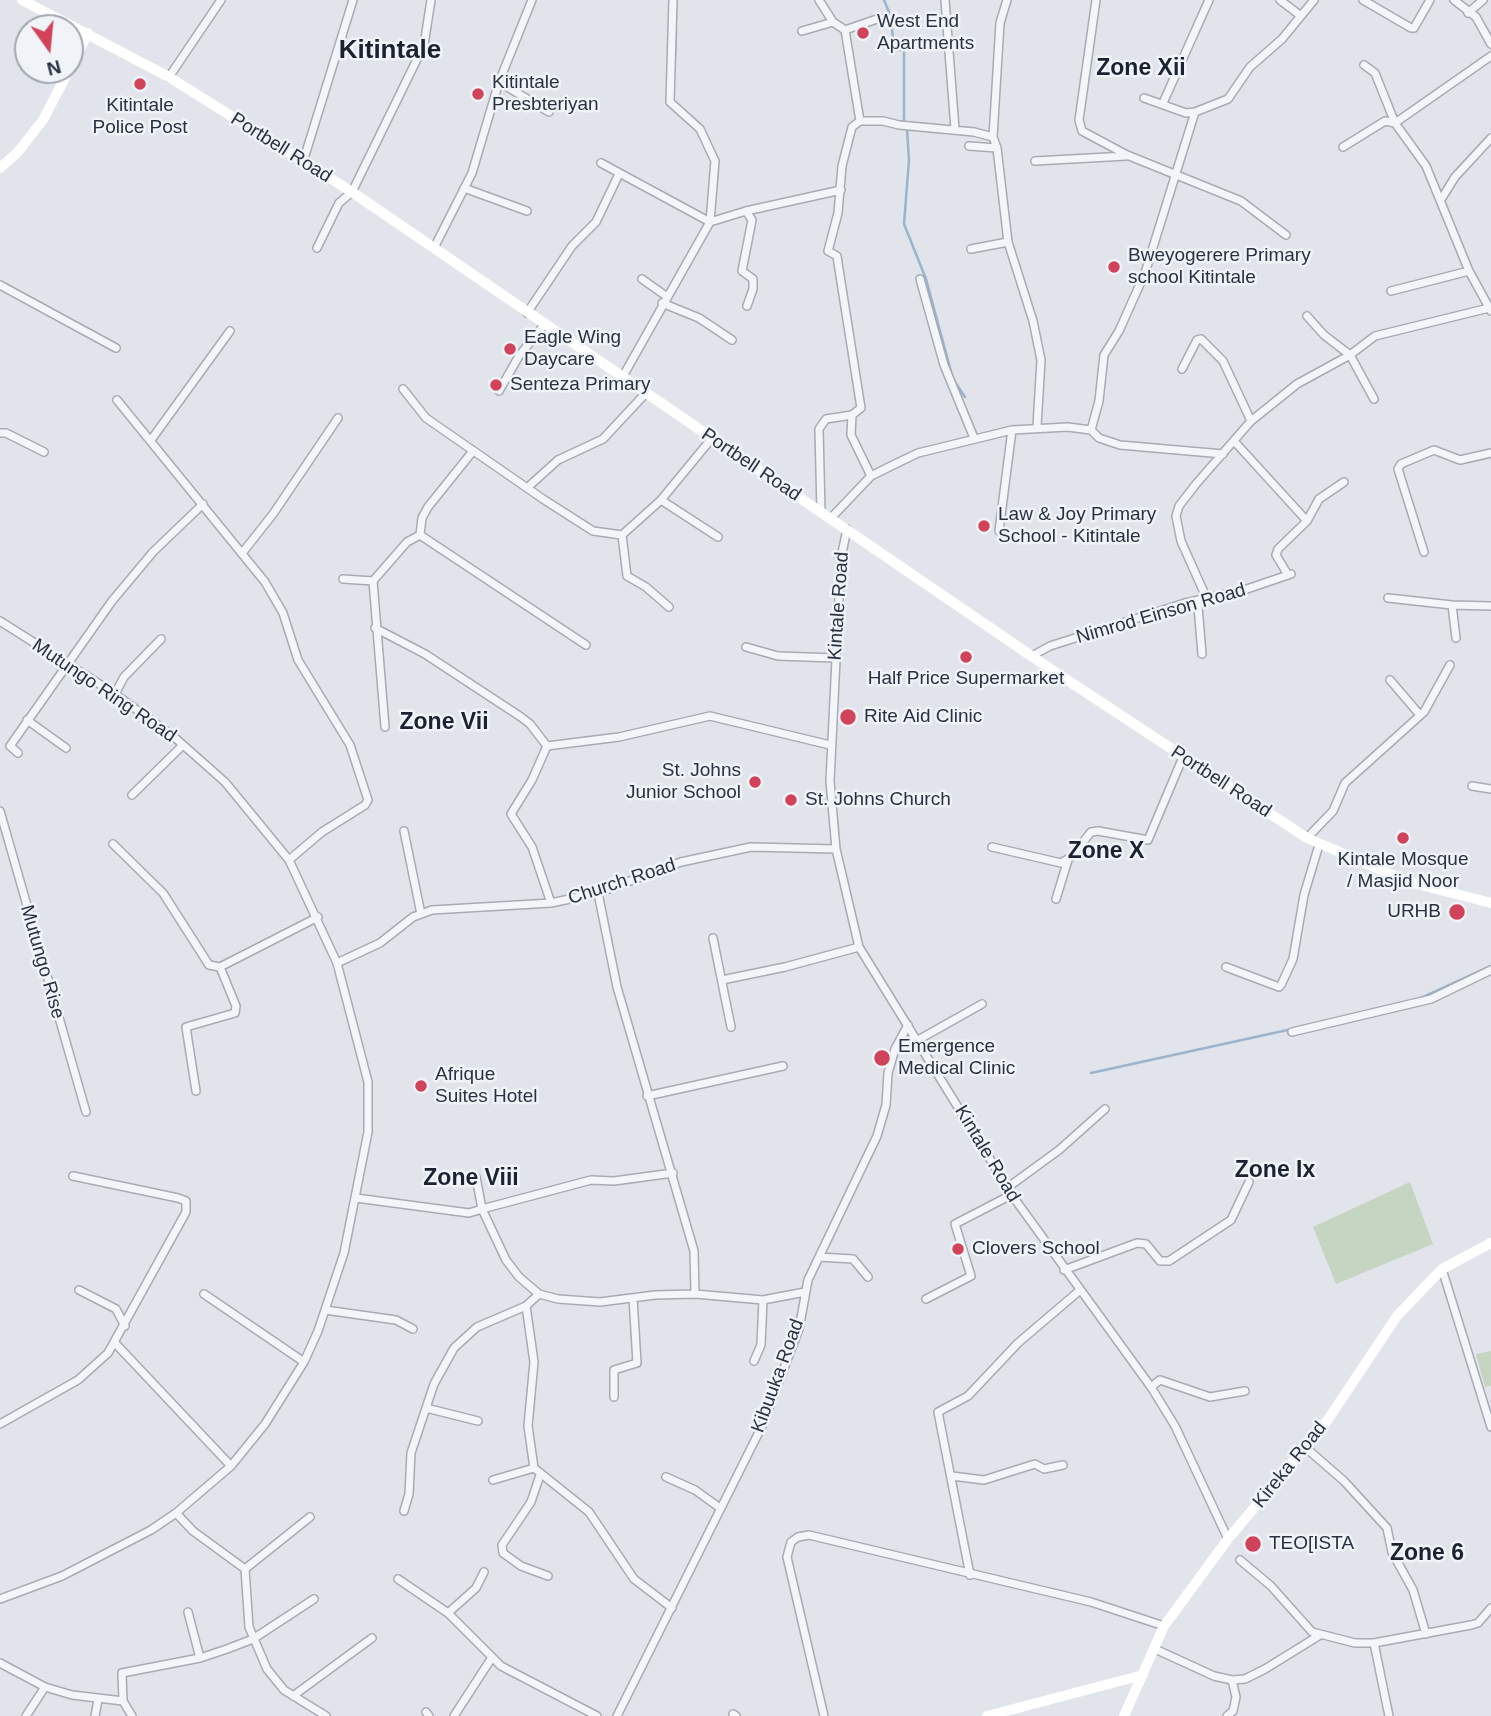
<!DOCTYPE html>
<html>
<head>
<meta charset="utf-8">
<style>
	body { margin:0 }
	#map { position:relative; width:1491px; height:1716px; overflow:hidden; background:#e1e4ea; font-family:Helvetica,sans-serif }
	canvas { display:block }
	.north { position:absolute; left:14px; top:14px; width:70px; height:70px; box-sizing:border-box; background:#f0f3f7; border:2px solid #a0a6af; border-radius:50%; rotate:165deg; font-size:19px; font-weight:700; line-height:28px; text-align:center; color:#293242 }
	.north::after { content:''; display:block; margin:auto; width:24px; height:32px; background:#d1435b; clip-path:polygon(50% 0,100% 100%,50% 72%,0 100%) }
</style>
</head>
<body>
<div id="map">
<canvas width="1491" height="1716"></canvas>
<div class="north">N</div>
</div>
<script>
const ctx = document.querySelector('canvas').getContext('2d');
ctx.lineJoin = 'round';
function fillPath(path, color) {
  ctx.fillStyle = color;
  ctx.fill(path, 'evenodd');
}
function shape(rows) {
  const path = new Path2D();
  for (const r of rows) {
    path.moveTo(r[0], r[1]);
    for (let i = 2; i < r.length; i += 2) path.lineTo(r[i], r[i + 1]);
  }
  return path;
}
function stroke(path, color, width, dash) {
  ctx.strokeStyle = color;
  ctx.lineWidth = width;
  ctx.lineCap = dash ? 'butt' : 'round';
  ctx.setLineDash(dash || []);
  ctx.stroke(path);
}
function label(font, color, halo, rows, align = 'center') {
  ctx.font = font + ' Helvetica,sans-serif';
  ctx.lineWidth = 5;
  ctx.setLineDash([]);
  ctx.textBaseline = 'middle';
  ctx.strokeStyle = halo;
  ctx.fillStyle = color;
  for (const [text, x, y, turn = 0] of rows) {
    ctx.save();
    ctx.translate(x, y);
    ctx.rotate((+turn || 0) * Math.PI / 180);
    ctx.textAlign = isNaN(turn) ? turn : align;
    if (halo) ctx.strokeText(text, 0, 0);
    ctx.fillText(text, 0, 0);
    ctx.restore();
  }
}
const green = shape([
	[1410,1182,1433,1244,1336,1284,1313,1227],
	[1491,1351,1491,1386,1485,1387,1476,1354]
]);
const stream = shape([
	[884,0,891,17,894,50,904,50,904,123],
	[675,56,676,31],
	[907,129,909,160,904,224,926,279,953,379,965,397],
	[1421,998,1491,966],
	[1091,1073,1292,1029]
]);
const street = shape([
	[819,0,833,22,845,30,860,121],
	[945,0,955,129],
	[1007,0,1000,23,993,137,997,148,1008,242,1033,321,1041,360,1037,426],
	[1096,0,1079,120,1082,131,1127,155,1241,201,1286,235],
	[1280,0,1301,16],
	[1363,0,1411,28,1414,28,1430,0],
	[1454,0,1476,17,1491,44],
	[1468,13,1483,0],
	[845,30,880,18],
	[802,31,833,22],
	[1364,65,1375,73,1395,123,1426,166,1469,271,1491,311],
	[169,77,221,0],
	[499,82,549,112],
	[1144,98,1186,113,1195,112],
	[1163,103,1209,0],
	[969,146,997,148],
	[1343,147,1385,121,1395,123,1491,56],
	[1035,161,1126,156],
	[303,162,353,0],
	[601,163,710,222,746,211,841,190],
	[464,188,527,211],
	[1442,198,1455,177,1491,138],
	[746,211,752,220,742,271,753,279,753,289,747,306],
	[317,248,339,203,352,192,424,45,431,0],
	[434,248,472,173,499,82,532,0],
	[971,249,1008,242],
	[642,279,666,296],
	[920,279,944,365,974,438],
	[0,285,116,348],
	[1391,291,1469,271],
	[662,303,699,318,732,340],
	[527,313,572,246,596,222,619,174],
	[1307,316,1324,335,1350,355,1374,399],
	[1182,369,1197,340,1201,339,1223,361,1251,421],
	[622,378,710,222,715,161,700,129,670,102,673,0],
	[403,389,426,418,543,499,593,531,622,535],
	[499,391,519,356,544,325],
	[117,400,265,582,283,613,298,660,350,745,368,800,365,805,322,832,289,860],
	[852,415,851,435,871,476],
	[1091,430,1099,401,1104,355,1119,331,1145,273,1195,112,1228,99,1250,67,1282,39,1314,0],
	[0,433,6,433,44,452],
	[151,440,230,331],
	[1234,441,1307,521,1278,549,1276,555,1288,575],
	[473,451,428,507,422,518,420,535,586,645],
	[527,488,558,460,603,439,645,394],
	[661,500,718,537],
	[821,512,819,429,826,419,852,415,861,408,838,263,837,256,828,251,838,213,842,166,852,127,860,121,883,121,899,125,974,132,993,137],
	[831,518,871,476,891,466,918,453,1012,430,1068,427,1091,430,1099,438,1120,445,1223,454],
	[1307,521,1319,499,1344,482],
	[847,529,841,558,830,781,836,849,859,947,1014,1198,1151,1387,1175,1426,1228,1539],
	[999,531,1012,430],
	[243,552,273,514,338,418],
	[1424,552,1398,469,1401,464,1434,450,1460,460,1491,453],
	[343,579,373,581],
	[1388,598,1452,605,1491,606],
	[1452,605,1456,638],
	[669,607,646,587,627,576,622,535,661,500,712,438],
	[0,621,115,694,173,736,225,782,289,860,337,963,368,1082,368,1132,344,1253,318,1331,304,1362,265,1424,231,1466,176,1513,151,1530,62,1576,0,1599],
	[375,628,425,654,521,717,530,724,547,746],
	[746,647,778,656,835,658],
	[1202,654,1198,606,1206,597,1181,541,1176,516,1179,506,1196,484,1251,421,1297,384,1350,355,1375,336,1489,308],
	[1032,656,1050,646,1185,603,1244,590,1291,574],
	[1390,680,1420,715],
	[115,694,124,677,161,639],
	[27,720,66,748],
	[385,727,373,581,407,542,420,535],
	[547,746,619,737,710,716,830,745],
	[547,746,532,780,511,814,532,847,551,903],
	[18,753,10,746,112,601,153,552,203,504],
	[1472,786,1491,789],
	[132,795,183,745],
	[0,811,86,1112],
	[404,831,421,914],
	[1307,838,1333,811,1345,783,1424,712,1450,665],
	[113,844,163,893,209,965,220,967,318,917],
	[992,847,1061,863,1071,857,1091,832,1098,831,1148,840,1183,757],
	[598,893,617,987,694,1251,695,1294],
	[1056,899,1068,860],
	[713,938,731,1027],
	[337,963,380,943,413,917,432,910,551,903,598,893,681,862,751,847,836,849],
	[1226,967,1279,987,1281,985,1293,959,1304,895,1319,845],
	[722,980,785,967,859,947],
	[1292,1032,1431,999,1491,970],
	[918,1040,982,1004],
	[196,1091,186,1027,235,1013,236,1006,220,967],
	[647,1096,783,1066],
	[476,1177,482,1209,591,1180,614,1181,673,1173],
	[1007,1188,1059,1150,1105,1109],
	[356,1198,469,1213,482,1209,506,1260,519,1277,539,1294,558,1299,600,1302,655,1295,695,1294,763,1300,805,1292],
	[819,1257,853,1259,868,1277],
	[1442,1269,1491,1427],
	[1064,1270,1137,1243,1146,1244,1160,1261,1169,1261,1231,1220,1249,1182],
	[79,1290,116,1309,125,1326],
	[204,1294,304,1362],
	[926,1299,971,1276,955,1224,1011,1195],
	[526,1306,534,1362,528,1426,534,1468,589,1512,634,1579,672,1608],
	[325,1310,396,1320,413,1329],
	[115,1343,231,1466],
	[754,1361,761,1345,763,1300],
	[1151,1387,1160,1380,1210,1397,1245,1391],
	[614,1397,614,1370,637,1363,633,1298],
	[426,1408,478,1421],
	[0,1424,78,1380,108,1353,186,1212,186,1201,178,1198,73,1176],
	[1306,1448,1344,1481,1387,1528,1392,1552,1413,1590,1426,1634],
	[540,1475,531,1502,502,1545,503,1553,521,1566,548,1576],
	[952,1476,984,1480,1035,1464,1044,1469,1063,1465],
	[666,1477,695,1490,720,1508],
	[493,1480,534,1468],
	[404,1511,409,1494,411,1453,434,1384,454,1348,477,1327,526,1306,539,1294],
	[176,1513,193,1531,245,1569,249,1627,267,1669,284,1690,326,1716],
	[1240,1560,1271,1586,1312,1632,1355,1643,1374,1643,1471,1625,1478,1623,1491,1608],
	[245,1569,310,1517],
	[970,1575,938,1412,968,1396,1018,1343,1079,1291],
	[398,1579,448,1613,476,1588,484,1572],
	[188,1612,200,1658],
	[448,1613,501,1666,597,1716],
	[1374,1643,1389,1716],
	[1155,1649,1214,1676,1232,1680,1245,1679,1265,1669,1320,1635],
	[0,1663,45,1687],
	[293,1696,372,1638],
	[123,1701,122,1673,200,1658,227,1649,253,1639,314,1599],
	[426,1712,429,1716],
	[733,1714,736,1716],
	[26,1716,45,1687,72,1695,123,1701,132,1716],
	[95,1716,98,1700],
	[454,1716,491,1659],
	[617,1716,762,1426,799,1329,808,1280,877,1136,886,1105,888,1073,895,1049,908,1025],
	[824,1716,787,1557,791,1542,798,1537,809,1535,1091,1602,1164,1626],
	[1227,1716,1233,1711,1236,1697,1232,1680]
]);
const secondary = shape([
	[22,0,169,77,352,192,1049,668,1307,838,1409,882,1491,903],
	[70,68,88,33],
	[0,168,17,153,43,120,69,70],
	[987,1716,1143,1675],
	[1124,1716,1164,1626,1228,1539,1327,1421,1397,1316,1442,1269,1491,1243]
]);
const markers = [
	[863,33,7,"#d1435b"],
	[140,84,7,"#d1435b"],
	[478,94,7,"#d1435b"],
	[1114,267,7,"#d1435b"],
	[510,349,7,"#d1435b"],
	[496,385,7,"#d1435b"],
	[984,526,7,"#d1435b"],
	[966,657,7,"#d1435b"],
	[848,717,9,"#d1435b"],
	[755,782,7,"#d1435b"],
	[791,800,7,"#d1435b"],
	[1403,838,7,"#d1435b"],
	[1457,912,9,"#d1435b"],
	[882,1058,9,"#d1435b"],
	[421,1086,7,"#d1435b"],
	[958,1249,7,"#d1435b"],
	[1253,1544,9,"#d1435b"]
];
const poiNames = [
	["West End",877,22],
	["Apartments",877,44],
	["Kitintale",492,83],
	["Presbteriyan",492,105],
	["Kitintale",140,106,"center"],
	["Police Post",140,128,"center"],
	["Bweyogerere Primary",1128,256],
	["school Kitintale",1128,278],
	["Eagle Wing",524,338],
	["Daycare",524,360],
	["Senteza Primary",510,385],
	["Law & Joy Primary",998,515],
	["School - Kitintale",998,537],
	["Half Price Supermarket",966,679,"center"],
	["Rite Aid Clinic",864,717],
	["St. Johns",741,771,"right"],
	["Junior School",741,793,"right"],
	["St. Johns Church",805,800],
	["Kintale Mosque",1403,860,"center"],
	["/ Masjid Noor",1403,882,"center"],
	["URHB",1441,912,"right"],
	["Emergence",898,1047],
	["Medical Clinic",898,1069],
	["Afrique",435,1075],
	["Suites Hotel",435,1097],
	["Clovers School",972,1249],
	["TEO[ISTA",1269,1544]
];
const streetNames = [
	["Portbell Road",281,148,32],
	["Portbell Road",751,465,34],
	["Kintale Road",839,606,-86],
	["Nimrod Einson Road",1161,614,-16],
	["Mutungo Ring Road",104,691,34],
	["Portbell Road",1221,782,33],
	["Church Road",622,882,-18],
	["Mutungo Rise",42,962,74],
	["Kintale Road",987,1154,59],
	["Kibuuka Road",778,1376,-70],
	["Kireka Road",1290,1465,-51]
];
const quarterNames = [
	["Zone Xii",1141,69],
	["Zone Vii",444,723],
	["Zone X",1106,852],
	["Zone Ix",1275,1171],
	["Zone Viii",471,1179],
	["Zone 6",1427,1554]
];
const districtNames = [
	["Kitintale",390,51]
];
fillPath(green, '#c6d4c2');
stroke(stream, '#9bb3cb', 2.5);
stroke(street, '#a6abb4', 10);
stroke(street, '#f4f5f8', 7);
stroke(secondary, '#fff', 10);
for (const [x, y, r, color] of markers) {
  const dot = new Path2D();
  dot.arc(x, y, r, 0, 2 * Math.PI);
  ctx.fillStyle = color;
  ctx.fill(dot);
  stroke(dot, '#f0f3f7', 2.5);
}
label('19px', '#293242', '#f0f3f7', poiNames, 'left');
label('19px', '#293242', '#f0f3f7', streetNames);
label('bold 23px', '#1b2333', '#f0f3f7', quarterNames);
label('bold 26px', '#1b2333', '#f0f3f7', districtNames);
</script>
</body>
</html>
